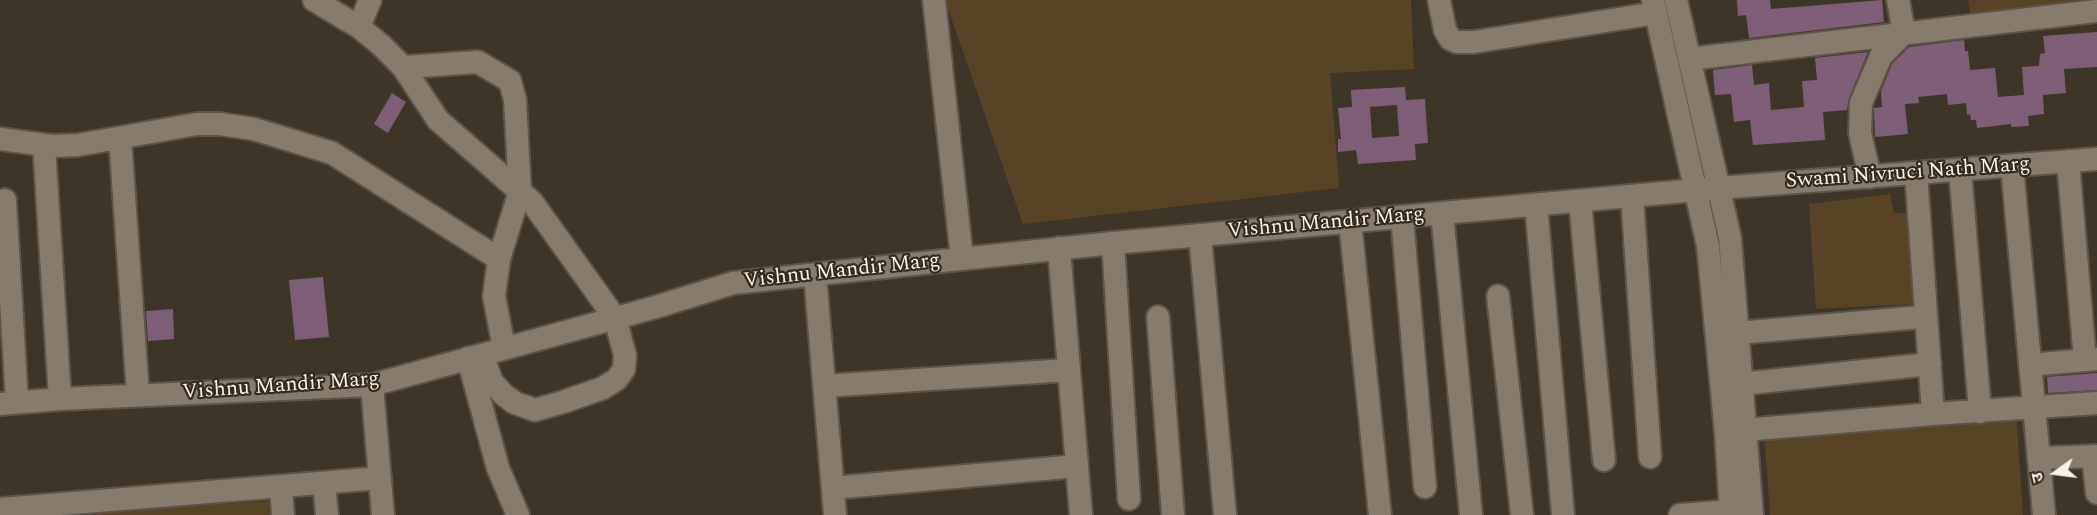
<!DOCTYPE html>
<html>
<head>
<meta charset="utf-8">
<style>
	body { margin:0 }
	#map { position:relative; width:2097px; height:515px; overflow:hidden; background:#3e3529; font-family:Spectral,"Noto Sans Devanagari",serif }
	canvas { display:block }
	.north { position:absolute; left:2025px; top:443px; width:60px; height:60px; -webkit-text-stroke:4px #342b1f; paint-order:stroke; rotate:256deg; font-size:16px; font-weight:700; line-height:24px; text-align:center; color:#f7f1e9 }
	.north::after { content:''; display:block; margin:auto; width:21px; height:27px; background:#f7f1e9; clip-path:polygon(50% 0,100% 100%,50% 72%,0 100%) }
</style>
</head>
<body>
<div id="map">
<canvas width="2097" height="515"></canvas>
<div class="north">उ</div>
</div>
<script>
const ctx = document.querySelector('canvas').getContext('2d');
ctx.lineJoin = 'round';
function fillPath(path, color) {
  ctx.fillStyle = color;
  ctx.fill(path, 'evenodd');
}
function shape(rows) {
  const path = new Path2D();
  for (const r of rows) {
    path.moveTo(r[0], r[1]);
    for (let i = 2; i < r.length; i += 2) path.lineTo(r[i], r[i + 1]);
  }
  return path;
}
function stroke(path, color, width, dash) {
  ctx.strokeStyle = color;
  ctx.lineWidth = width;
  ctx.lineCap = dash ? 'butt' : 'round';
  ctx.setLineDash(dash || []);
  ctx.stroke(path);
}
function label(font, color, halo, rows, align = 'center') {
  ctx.font = font + ' Spectral,serif';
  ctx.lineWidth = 4.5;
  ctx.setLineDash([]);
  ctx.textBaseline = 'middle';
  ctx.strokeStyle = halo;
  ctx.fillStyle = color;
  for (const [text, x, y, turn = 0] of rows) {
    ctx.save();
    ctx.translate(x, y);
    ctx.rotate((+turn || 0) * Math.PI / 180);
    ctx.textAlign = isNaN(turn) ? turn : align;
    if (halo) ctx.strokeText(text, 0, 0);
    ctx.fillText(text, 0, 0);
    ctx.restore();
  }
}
const green = shape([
	[945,0,1411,0,1414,69,1330,73,1339,188,1023,224],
	[1968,0,2096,0,1972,21],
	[1890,194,1894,213,1915,214,1914,304,1816,309,1809,204],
	[2016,413,2023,515,1770,515,1764,433],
	[274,501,275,515,97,515,96,512]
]);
const building = shape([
	[1737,0,1770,0,1771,9,1882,0,1884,22,1749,38,1746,15,1738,16],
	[2097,32,2097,67,2064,69,2066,93,2043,95,2044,114,2028,116,2029,126,2011,127,2011,124,1977,128,1976,120,1971,120,1970,114,1967,115,1966,103,1948,105,1947,94,1918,97,1919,103,1905,104,1908,134,1875,137,1874,108,1882,107,1881,91,1892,64,1909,47,1964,40,1965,51,1968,51,1970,70,1995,68,1998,97,2024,95,2022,67,2039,66,2040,54,2045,53,2043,36],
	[1868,52,1849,98,1847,110,1823,112,1825,140,1753,145,1750,120,1734,122,1731,94,1715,95,1713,70,1752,65,1754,85,1769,83,1771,110,1804,107,1802,81,1817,80,1815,58],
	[1405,87,1406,100,1425,99,1428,143,1415,144,1416,160,1358,164,1356,150,1338,152,1338,139,1341,139,1338,108,1352,107,1351,90],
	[1397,105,1399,136,1372,138,1370,107],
	[392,93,406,102,388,133,374,124],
	[323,277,329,337,295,340,289,280],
	[173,309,174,339,148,341,146,311],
	[2097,373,2097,390,2048,393,2047,377]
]);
const minor = shape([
	[314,0,359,27,381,45,403,67,438,120,532,202,615,318,625,355,624,369,617,379,603,388,563,402,535,410,515,403,504,395,492,382,482,355],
	[934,0,962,259],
	[1439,0,1445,30,1450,39,1457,42,1474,42,1656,13],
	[1653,0,1708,246,1726,434,1731,515],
	[1676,0,1730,238,1752,515],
	[359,27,370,0],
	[1689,59,2097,11],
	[403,67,478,62,510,81,515,100,520,191,499,259,494,296,504,348],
	[120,138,138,395],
	[0,139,52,146,78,145,197,124,220,124,254,129,332,153,499,259],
	[44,145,60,399],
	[2068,161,2085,360],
	[2012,166,2044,515],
	[1960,170,1980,412],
	[1870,177,1860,133,1861,103,1881,56,1904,33,1898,0],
	[1632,196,1650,457],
	[5,200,17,402],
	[1580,201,1604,460],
	[1536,205,1563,515],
	[1442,213,1471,515],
	[1402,217,1425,487],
	[1350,221,1380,515],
	[1200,235,1225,515],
	[1113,243,1129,499],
	[1059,248,1081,515],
	[815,275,835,515],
	[1498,296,1522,515],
	[1926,313,1933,414],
	[1158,317,1173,515],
	[1737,333,1922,317,1926,313,1916,173],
	[468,358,498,468,518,515],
	[2030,365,2097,359],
	[1741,384,1930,364],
	[372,385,383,515],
	[824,386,1069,370],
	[0,404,60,399,372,385,656,307,733,283,1113,243,1718,188,2097,159],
	[1744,430,1933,414,2097,403],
	[2093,456,2097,493],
	[2039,458,2097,456],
	[324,483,327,515],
	[281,487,283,515],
	[833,488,1077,466],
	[0,509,380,478],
	[1680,515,1731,511]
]);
const streetNames = [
	["Swami Nivruci Nath Marg",1908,174,-4],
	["Vishnu Mandir Marg",1326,224,-5],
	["Vishnu Mandir Marg",842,272,-6],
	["Vishnu Mandir Marg",281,387,-4]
];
fillPath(green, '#594327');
fillPath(building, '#7d5e76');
stroke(minor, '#5c5349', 26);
stroke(minor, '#867b6d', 22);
label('21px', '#f7f1e9', '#342b1f', streetNames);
</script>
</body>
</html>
